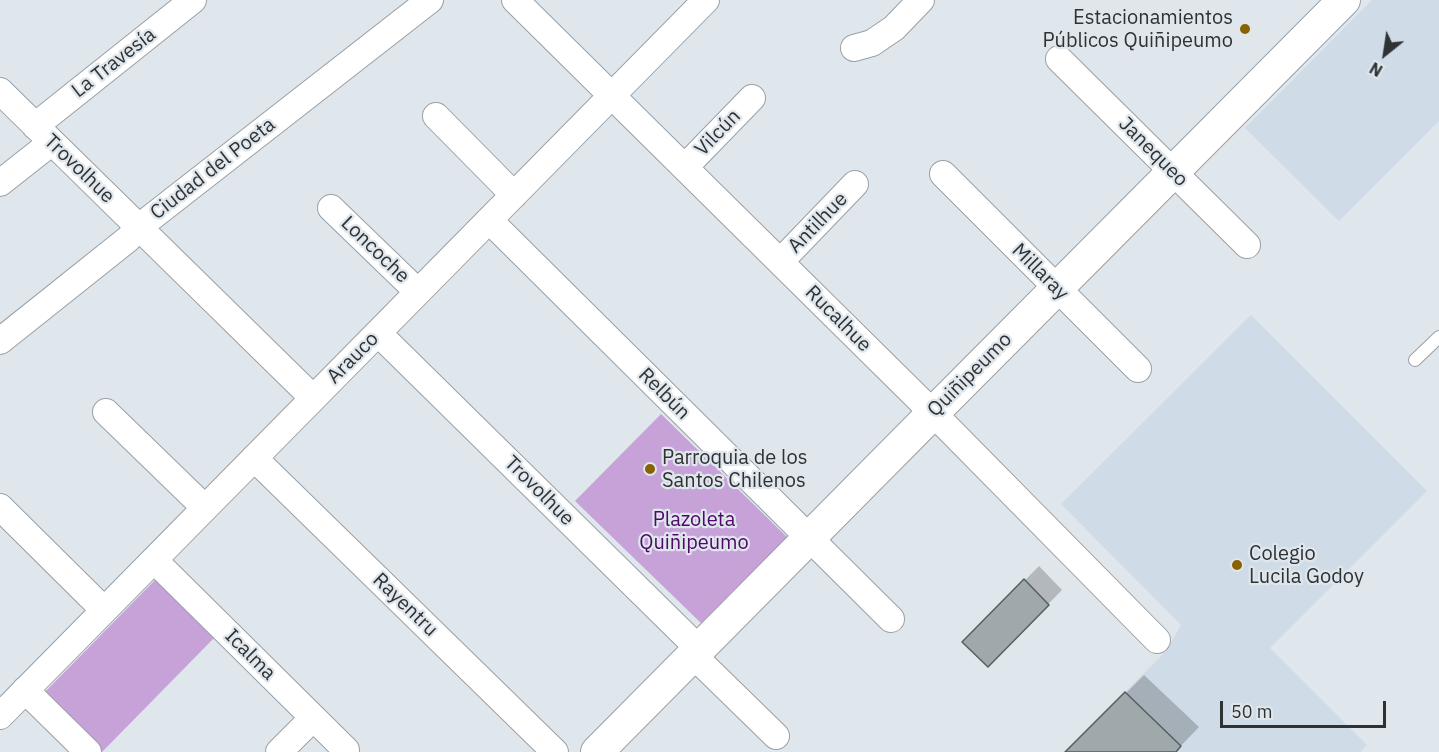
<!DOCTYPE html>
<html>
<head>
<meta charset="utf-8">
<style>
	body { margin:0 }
	#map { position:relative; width:1439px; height:752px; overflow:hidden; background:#dfe6ec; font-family:"IBM Plex Sans",sans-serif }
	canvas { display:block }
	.north { position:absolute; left:1355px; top:24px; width:60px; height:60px; -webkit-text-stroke:4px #dfe6ec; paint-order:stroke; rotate:210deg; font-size:16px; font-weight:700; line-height:24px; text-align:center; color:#2f3234 }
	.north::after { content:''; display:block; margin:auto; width:21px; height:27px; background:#2f3234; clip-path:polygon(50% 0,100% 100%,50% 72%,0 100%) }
	.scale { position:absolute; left:1220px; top:701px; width:166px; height:27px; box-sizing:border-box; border:3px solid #2f3234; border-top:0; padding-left:8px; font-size:18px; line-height:21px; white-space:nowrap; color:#2f3234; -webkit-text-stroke:4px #dfe6ec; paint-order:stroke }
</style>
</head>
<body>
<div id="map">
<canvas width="1439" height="752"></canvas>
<div class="north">N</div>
<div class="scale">50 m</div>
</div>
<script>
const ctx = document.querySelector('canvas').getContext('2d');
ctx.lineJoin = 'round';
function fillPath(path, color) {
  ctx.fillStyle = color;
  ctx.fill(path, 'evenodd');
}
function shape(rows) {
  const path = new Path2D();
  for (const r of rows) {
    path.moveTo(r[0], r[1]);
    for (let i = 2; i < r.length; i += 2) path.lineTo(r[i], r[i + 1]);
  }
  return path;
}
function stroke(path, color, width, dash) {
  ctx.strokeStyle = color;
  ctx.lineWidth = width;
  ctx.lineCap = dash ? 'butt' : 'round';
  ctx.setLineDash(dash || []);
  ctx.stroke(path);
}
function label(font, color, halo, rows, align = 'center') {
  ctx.font = font + ' "IBM Plex Sans",sans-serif';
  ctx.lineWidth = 4.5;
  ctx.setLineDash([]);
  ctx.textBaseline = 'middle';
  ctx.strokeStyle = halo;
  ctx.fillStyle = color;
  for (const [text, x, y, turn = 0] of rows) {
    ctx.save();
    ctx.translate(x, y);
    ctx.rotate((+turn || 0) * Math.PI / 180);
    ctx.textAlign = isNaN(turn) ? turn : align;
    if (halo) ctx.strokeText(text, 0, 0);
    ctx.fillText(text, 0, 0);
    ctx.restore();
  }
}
const built = shape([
	[1372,0,1439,0,1439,121,1339,221,1245,128],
	[1251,315,1427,491,1270,648,1367,745,1360,752,1065,752,1167,650,1181,625,1061,504]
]);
const green = shape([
	[661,414,787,537,701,623,575,501],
	[156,579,215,637,102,752,43,694]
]);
const shadow = shape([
	[1039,566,1062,590,988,665,965,642],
	[1144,675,1199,727,1175,752,1067,752]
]);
const building = shape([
	[1024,579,1049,605,988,667,962,642,1024,579],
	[1125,692,1181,746,1176,752,1065,752,1125,692]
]);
const service = shape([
	[1415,360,1439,337]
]);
const minor = shape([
	[515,0,933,413,1157,640],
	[854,48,872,43,894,28,921,0],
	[1059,59,1247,245],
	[0,91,313,398],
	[436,116,514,195],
	[35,126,193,0],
	[685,167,752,98],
	[943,174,1138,369],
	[0,183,52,142],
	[331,208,418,292],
	[489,220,891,619],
	[780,262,855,184],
	[378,333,699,649],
	[0,341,128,239,139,227,430,0],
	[106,412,205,508],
	[254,458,555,752],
	[0,507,104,610],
	[154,560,346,750],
	[693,655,776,736],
	[25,690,88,752],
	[0,716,706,0],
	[279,752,313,718]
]);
const tertiary = shape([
	[597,752,933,413,1344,0]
]);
const markers = [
	[1245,29,6,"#886200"],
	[650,469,6,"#886200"],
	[1237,565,6,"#886200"]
];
const poiNames = [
	["Estacionamientos",1233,18,"right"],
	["Públicos Quiñipeumo",1233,41,"right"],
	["Parroquia de los",662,458],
	["Santos Chilenos",662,481],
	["Colegio",1249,554],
	["Lucila Godoy",1249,577]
];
const streetNames = [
	["La Travesía",114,63,-38],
	["Vilcún",718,133,-46],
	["Janequeo",1153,152,45],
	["Trovolhue",79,169,44],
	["Ciudad del Poeta",213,169,-38],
	["Antilhue",818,223,-46],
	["Loncoche",375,250,44],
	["Millaray",1040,272,45],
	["Rucalhue",838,319,45],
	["Arauco",353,358,-45],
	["Quiñipeumo",970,375,-45],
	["Relbún",664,394,45],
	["Trovolhue",539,491,45],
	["Rayentru",405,605,44],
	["Icalma",250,655,45]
];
const parkNames = [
	["Plazoleta",694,520],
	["Quiñipeumo",694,543]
];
fillPath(built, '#cfdbe7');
fillPath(green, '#c6a2d9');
fillPath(shadow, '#0003');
fillPath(building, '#9fa8aa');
stroke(building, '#565e60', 1.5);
stroke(service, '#9aa0a5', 14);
stroke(minor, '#9aa0a5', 28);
stroke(tertiary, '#9aa0a5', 34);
stroke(service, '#fff', 12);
stroke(minor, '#fff', 26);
stroke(tertiary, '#fff', 32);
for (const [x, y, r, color] of markers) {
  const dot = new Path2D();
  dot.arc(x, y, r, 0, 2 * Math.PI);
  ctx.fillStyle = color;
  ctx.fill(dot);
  stroke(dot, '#dfe6ec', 2);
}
label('20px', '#2f3234', '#dfe6ec', poiNames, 'left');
label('20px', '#2f3234', '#dfe6ec', streetNames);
label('20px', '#4f076a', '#dfe6ec', parkNames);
</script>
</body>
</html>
